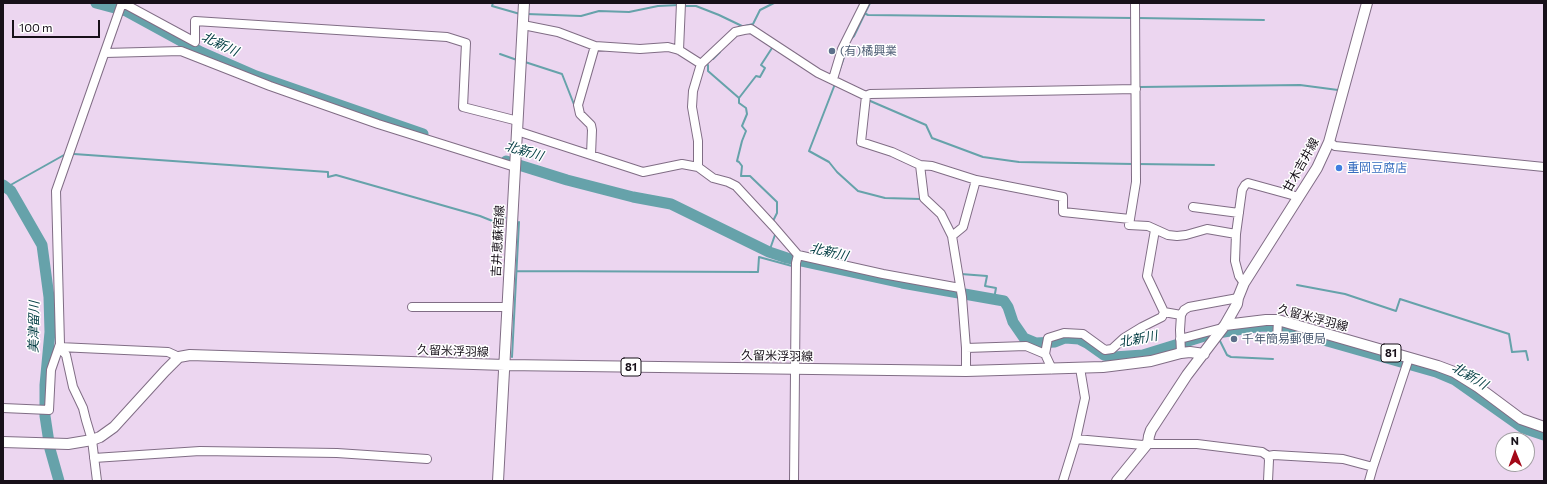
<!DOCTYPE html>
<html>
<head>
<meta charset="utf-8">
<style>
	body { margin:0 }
	#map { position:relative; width:1547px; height:484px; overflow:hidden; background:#ecd6f0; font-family:Commissioner,sans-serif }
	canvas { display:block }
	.frame { position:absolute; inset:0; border:4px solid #171019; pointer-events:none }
	.north { position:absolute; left:1495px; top:432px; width:40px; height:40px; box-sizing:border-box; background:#fff; border:1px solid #a29fa3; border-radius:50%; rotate:359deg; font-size:11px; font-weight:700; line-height:16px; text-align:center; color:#171019 }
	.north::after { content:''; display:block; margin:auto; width:14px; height:18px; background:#a30818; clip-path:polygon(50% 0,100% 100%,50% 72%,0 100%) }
	.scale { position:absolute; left:12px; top:20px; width:88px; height:18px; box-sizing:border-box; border:2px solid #171019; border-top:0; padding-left:5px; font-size:12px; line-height:14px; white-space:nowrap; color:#171019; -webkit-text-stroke:3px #fff; paint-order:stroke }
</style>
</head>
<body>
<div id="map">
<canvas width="1547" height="484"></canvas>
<div class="frame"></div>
<div class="north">N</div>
<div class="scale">100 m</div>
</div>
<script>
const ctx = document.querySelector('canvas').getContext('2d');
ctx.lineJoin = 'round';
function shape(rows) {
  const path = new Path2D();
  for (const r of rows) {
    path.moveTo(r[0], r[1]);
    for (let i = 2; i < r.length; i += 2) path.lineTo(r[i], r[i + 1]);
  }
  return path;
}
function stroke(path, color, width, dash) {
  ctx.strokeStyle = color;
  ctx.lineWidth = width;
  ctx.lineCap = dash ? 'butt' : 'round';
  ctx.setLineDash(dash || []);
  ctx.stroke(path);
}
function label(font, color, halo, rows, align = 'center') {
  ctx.font = font + ' Commissioner,"Noto Sans JP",sans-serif';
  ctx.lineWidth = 3;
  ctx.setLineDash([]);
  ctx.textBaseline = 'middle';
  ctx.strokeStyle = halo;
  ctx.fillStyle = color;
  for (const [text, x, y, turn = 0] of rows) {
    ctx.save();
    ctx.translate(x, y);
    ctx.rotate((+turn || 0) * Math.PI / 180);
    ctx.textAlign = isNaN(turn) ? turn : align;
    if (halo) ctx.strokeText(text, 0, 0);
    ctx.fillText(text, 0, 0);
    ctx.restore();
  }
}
const stream = shape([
	[493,3,492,6,520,14],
	[683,6,696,6,719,15,744,27],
	[527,14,581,16,599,11,629,12,658,6,679,5],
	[866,14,868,15,1133,18],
	[1138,18,1264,20],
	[745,26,753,24,760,10,774,3],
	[850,40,854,36,870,3],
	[772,48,761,65,765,68,760,77,756,76,739,98,739,103,746,108,747,114,742,126,746,131,742,141,737,161,739,162,742,166,741,176,750,176,777,202,777,213,773,221],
	[500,54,517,60],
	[713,59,720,52],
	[525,62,562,74,575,107],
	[708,65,708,71,739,98],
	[836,80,848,46],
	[835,84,809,151,829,162,837,172,858,191,885,198,920,199],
	[1140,87,1300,85,1338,90],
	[868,100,926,125,932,138,983,157,1019,162,1133,164],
	[74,154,328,172,328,177,336,175,480,216,495,222,505,218],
	[1137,164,1214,165],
	[7,187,64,155],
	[769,252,776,232],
	[517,271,758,272,759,257,792,266],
	[961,274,987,276,985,286,996,288,994,299],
	[1297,285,1345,294,1396,311,1400,299,1509,334,1512,352,1526,351,1528,360],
	[1219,339,1227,355,1231,357,1273,359],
	[512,357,519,222]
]);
const river = shape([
	[96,3,126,11,201,52,256,76,423,134],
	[506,161,567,180,633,197,671,204,769,252,787,258,902,283,1004,301,1008,307,1013,322,1024,338,1036,343,1055,342,1065,338,1079,339,1087,343,1104,355,1114,357,1143,355,1211,334,1262,326,1278,327,1436,372,1455,380,1523,428,1544,435],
	[3,185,11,191,42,245,49,297,50,332,45,385,45,416,50,449,59,481]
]);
const minor = shape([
	[123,3,195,42,195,21,447,37,466,43,463,107,518,121],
	[1135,3,1136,182,1129,225,1148,226,1168,235,1177,236,1186,235,1207,229,1236,234,1235,261,1239,276,1244,283],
	[523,25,558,32,595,46,640,49,668,47,679,50,701,64],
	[679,50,681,3],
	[105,53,181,51,270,86,378,124,515,167],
	[833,79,842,49,865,3],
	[866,96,861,142,892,152,920,165,924,198,941,214,952,236,962,297,966,348,966,371],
	[517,131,643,172,682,164,698,167,713,178,728,182,736,186,773,226,798,255,883,274,960,288],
	[1329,142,1335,146,1544,167],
	[591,155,592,130,591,125,580,114,578,105,595,46],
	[920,165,932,166,976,180,963,227,952,236],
	[698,167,698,141,692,107,693,91,701,64,735,32,744,30,751,29,818,73,866,96,870,94,1136,89],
	[976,180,1063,197,1063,212,1130,219],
	[1193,207,1239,213],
	[1155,230,1147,276,1164,312],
	[1236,234,1242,190,1245,185,1248,183,1299,197],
	[412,307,507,307],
	[1164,312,1181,315,1184,310,1189,307,1238,298],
	[1181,315,1180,330,1181,353],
	[1180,339,1222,328],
	[1277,340,1278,320],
	[59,347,66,355,73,387,83,408,86,420,92,440,97,481],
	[59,347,168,352,179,357],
	[966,348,1026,346,1045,354],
	[1052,369,1045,354,1048,338,1064,333,1083,334,1105,350,1112,349,1124,338,1142,327,1162,317,1164,312],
	[3,408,49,410,51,370,60,344,56,191,122,3],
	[1076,439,1085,398,1080,368],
	[1268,456,1274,455,1343,459,1373,467,1369,481],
	[94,458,200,451,337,453,427,459],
	[1373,467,1409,358],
	[794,481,796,263,798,255],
	[1063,481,1076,439,1143,445,1148,443,1152,444,1197,444,1262,452,1268,456,1269,460,1268,481]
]);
const major = shape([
	[1225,325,1266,320,1278,320,1438,366,1454,372,1478,387,1521,419,1544,427],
	[3,442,68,444,92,440,100,437,114,427,165,371,179,357,190,355,505,365,966,371,1103,367,1151,361,1181,353,1190,352,1204,354],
	[498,481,524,3],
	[1117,481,1148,443,1149,436,1151,430,1187,375,1225,325,1237,304,1238,298,1244,283,1317,168,1329,142,1367,3]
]);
const markers = [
	[832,51,4,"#5c6f8a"],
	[1339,168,4,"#3f7fe0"],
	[1234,339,4,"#5c6f8a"]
];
const shields = [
	[1391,353,20],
	[631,367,20]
];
const shieldNames = [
	["81",1391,353],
	["81",631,367]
];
const serviceNames = [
	["(有)橘興業",840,51],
	["千年簡易郵便局",1242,339]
];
const streetNames = [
	["甘木吉井線",1301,165,-61],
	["吉井恵蘇宿線",498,241,-87],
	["久留米浮羽線",1313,318,15],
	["久留米浮羽線",453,351,2],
	["久留米浮羽線",777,356,1]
];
const shopNames = [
	["重岡豆腐店",1347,168]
];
const waterNames = [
	["北新川",220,44,25],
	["北新川",524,151,17],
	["北新川",829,252,13],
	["美津留川",34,327,-89],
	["北新川",1138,339,-10],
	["北新川",1470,376,31]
];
stroke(stream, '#66a2aa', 2);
stroke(river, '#66a2aa', 11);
stroke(minor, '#806d85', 10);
stroke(major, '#806d85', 12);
stroke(minor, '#fff', 8);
stroke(major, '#fff', 10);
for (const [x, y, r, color] of markers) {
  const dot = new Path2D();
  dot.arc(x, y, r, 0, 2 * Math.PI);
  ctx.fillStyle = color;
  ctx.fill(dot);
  stroke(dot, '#fff', 1.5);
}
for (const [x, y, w] of shields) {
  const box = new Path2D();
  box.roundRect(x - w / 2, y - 9, w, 18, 3);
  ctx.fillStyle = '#fff';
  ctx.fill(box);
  stroke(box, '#171019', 1);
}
label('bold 11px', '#171019', null, shieldNames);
label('12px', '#4e5e75', '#fff', serviceNames, 'left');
label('12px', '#171019', '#fff', streetNames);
label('12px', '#366cbe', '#fff', shopNames, 'left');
label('italic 13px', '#003b42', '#fff', waterNames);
</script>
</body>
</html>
